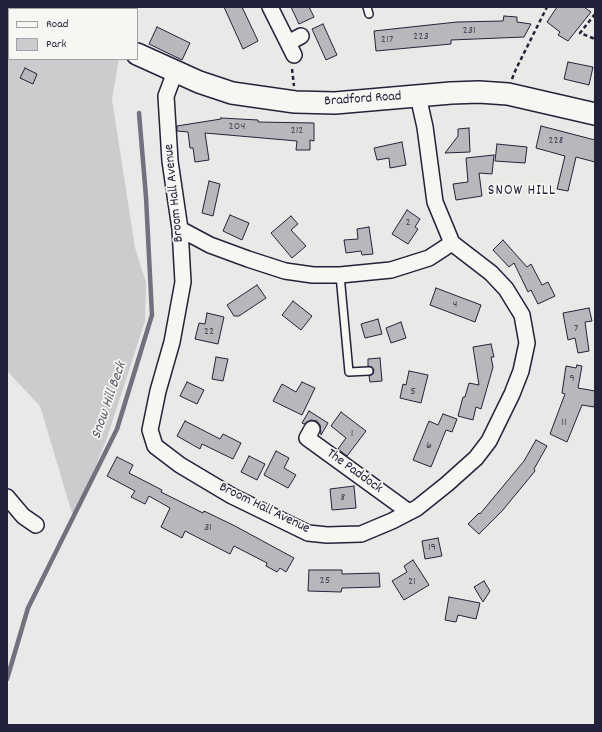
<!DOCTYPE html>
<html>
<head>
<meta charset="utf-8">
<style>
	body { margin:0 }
	#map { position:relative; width:602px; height:732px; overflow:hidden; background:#e9e9e7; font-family:Dekko,sans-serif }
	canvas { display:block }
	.frame { position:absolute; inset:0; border:8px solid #22223b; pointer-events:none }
	.legend { position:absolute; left:8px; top:8px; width:130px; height:52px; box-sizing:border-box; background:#f6f6f2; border:1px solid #a1a1a9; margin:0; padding:5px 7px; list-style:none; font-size:12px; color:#22223b }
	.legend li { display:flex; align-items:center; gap:8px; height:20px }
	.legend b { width:20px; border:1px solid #a1a1a9 }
</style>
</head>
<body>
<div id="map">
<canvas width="602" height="732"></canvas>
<div class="frame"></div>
<ul class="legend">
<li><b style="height:5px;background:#f6f6f2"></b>Road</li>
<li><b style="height:11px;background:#ccccce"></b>Park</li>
</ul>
</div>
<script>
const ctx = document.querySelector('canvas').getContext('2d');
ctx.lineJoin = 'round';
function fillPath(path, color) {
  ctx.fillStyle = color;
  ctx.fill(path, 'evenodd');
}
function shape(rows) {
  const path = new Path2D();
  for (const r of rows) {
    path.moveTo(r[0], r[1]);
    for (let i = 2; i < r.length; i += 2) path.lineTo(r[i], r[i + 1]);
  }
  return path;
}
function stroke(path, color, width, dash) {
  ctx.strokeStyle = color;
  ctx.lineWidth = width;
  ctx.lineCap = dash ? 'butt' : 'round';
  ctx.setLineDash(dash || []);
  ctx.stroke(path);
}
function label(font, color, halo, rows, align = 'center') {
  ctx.font = font + ' Dekko,sans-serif';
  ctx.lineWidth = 3.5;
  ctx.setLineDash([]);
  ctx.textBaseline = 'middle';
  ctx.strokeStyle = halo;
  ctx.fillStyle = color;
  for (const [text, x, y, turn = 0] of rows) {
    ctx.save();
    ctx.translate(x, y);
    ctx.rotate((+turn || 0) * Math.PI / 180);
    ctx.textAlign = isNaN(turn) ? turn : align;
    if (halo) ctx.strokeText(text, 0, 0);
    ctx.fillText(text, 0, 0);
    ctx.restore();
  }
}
const green = shape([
	[7,11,9,11,9,59,119,59,112,99,135,248,146,282,145,321,107,438,74,520,40,406,7,371]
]);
const stream = shape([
	[7,679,28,608,117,429,152,315,146,197,139,113]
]);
const building = shape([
	[224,7,242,7,258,41,243,49,224,7],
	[291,7,309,7,314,17,299,24,291,7],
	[557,7,584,7,591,12,568,41,558,35,560,32,547,22,557,7],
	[504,16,517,17,517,22,531,24,524,37,451,40,451,44,376,51,374,31,457,22,503,21,504,16],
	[323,24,337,55,326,60,312,29,323,24],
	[157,27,190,43,182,60,149,44,157,27],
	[568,62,593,67,589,85,564,79,568,62],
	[25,68,37,74,33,84,20,78,25,68],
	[221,118,258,120,258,122,314,123,314,141,310,140,310,150,296,150,297,141,205,133,209,160,195,162,193,148,190,148,188,132,177,131,177,126,221,119,221,118],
	[541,126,595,140,595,162,576,157,568,191,557,189,565,156,536,148,541,126],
	[469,128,470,152,445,153,458,136,458,129,469,128],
	[402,142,406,165,390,168,389,158,377,160,374,148,402,142],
	[497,144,527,147,525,163,495,161,497,144],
	[494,155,492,174,479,173,482,196,456,200,453,184,468,182,466,158,494,155],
	[209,181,220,184,213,216,202,213,209,181],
	[407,210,420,219,415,227,418,229,408,244,392,234,407,210],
	[230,215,249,223,242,240,223,231,230,215],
	[291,216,298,224,291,230,306,246,292,258,271,233,291,216],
	[369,227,373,254,362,255,361,251,346,253,344,240,358,239,357,229,369,227],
	[503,240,527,267,531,264,542,285,548,282,555,296,538,304,531,290,528,292,514,263,509,267,493,250,503,240],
	[257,285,266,298,239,316,234,316,227,305,257,285],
	[436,288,481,305,475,322,430,305,436,288],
	[293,301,312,316,301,330,282,315,293,301],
	[589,308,592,321,585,322,589,351,578,353,575,338,568,340,563,313,589,308],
	[207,313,224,317,218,344,195,339,199,323,205,324,207,313],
	[378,319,382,334,365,338,361,324,378,319],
	[401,322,406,338,391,343,386,328,401,322],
	[491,344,494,357,491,357,493,367,481,409,476,407,473,420,458,416,463,397,465,397,469,383,479,385,473,347,491,344],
	[216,357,228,359,223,381,212,379,216,357],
	[380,358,382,381,370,382,369,376,373,374,374,370,372,367,368,366,368,359,380,358],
	[577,365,582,366,578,388,595,391,595,400,594,407,582,405,567,442,550,434,565,394,562,393,566,366,576,368,577,365],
	[409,371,428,375,421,403,400,398,403,384,406,385,409,371],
	[187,382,204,390,197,404,180,396,187,382],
	[302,382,315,388,302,415,273,401,282,384,296,392,302,382],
	[309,411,328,423,321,435,320,425,317,421,311,420,304,424,302,423,309,411],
	[341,412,366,431,347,456,338,449,346,438,331,426,341,412],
	[443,414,457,419,452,432,446,430,431,467,413,460,429,421,438,425,443,414],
	[185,421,220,439,223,434,241,443,233,459,202,444,200,449,177,436,185,421],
	[536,440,547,446,534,469,535,471,502,511,479,534,468,524,479,513,480,514,524,461,536,440],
	[276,451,289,458,284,468,296,475,288,488,264,475,276,451],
	[249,456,265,464,257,480,241,472,249,456],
	[117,457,133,465,129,473,162,490,161,492,203,513,204,511,235,526,294,558,286,572,280,568,277,572,266,566,267,563,234,546,230,554,185,531,182,538,161,527,170,508,149,496,145,504,131,497,135,491,107,476,117,457],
	[354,486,356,508,332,510,330,489,354,486],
	[438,538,442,556,425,559,422,541,438,538],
	[413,560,429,585,404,600,392,581,407,572,404,566,413,560],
	[309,570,342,570,342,574,379,573,380,587,342,588,341,592,308,591,309,570],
	[484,581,490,591,483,602,474,587,484,581],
	[449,597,480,603,476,619,458,615,456,622,445,620,449,597]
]);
const path = shape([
	[595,14,580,33,595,39],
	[292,69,294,86],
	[512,79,516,69,547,7]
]);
const lane = shape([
	[367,7,369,14],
	[340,275,349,372,369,371]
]);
const street = shape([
	[270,7,294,55],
	[288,43,301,36],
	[175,72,166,96,170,161,180,229,183,282,172,342,158,391,150,430,155,446,180,465,232,496,308,533,327,535,361,534,392,521,417,508,447,484,476,458,489,441,512,394,521,371,527,343,522,315,506,289,491,273,452,243,435,202,425,127,418,96],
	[180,229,210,245,248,259,285,271,313,275,340,275,391,270,429,258,452,243],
	[312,429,307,438,409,512],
	[7,497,23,516,36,525]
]);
const secondary = shape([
	[38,7,43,9],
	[137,54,199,82,232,93,295,102,335,103,451,93,479,92,508,94,595,114]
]);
const numberNames = [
	["231",469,31],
	["223",421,37],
	["217",387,40],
	["204",237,127],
	["212",297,131],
	["228",556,141],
	["2",408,223],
	["4",455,305],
	["7",576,329],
	["22",209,332],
	["9",572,379],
	["5",413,392],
	["11",564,423],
	["1",352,434],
	["6",429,446],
	["8",343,498],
	["31",208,528],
	["19",432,548],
	["25",325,581],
	["21",412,582]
];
const streetNames = [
	["Bradford Road",363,100,-4],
	["Broom Hall Avenue",175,193,-96],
	["The Paddock",354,472,36],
	["Broom Hall Avenue",264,509,26]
];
const neighbourhoodNames = [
	["SNOW HILL",522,192]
];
const waterNames = [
	["Snow Hill Beck",110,401,-71]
];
fillPath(green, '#ccccce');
stroke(stream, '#71717f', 4.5);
fillPath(building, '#b8b8bc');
stroke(building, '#22223b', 1);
stroke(lane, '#22223b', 10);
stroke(street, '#22223b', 18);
stroke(secondary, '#22223b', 24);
stroke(path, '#22223b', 2.5, [4, 3]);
stroke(lane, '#f6f6f2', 7);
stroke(street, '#f6f6f2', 15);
stroke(secondary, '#f6f6f2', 21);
label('12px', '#48485b', null, numberNames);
label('14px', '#22223b', '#f6f6f2', streetNames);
ctx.letterSpacing = '1px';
label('15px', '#22223b', '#f6f6f2', neighbourhoodNames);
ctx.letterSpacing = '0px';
label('italic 15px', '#565668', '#f6f6f2', waterNames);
</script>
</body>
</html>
